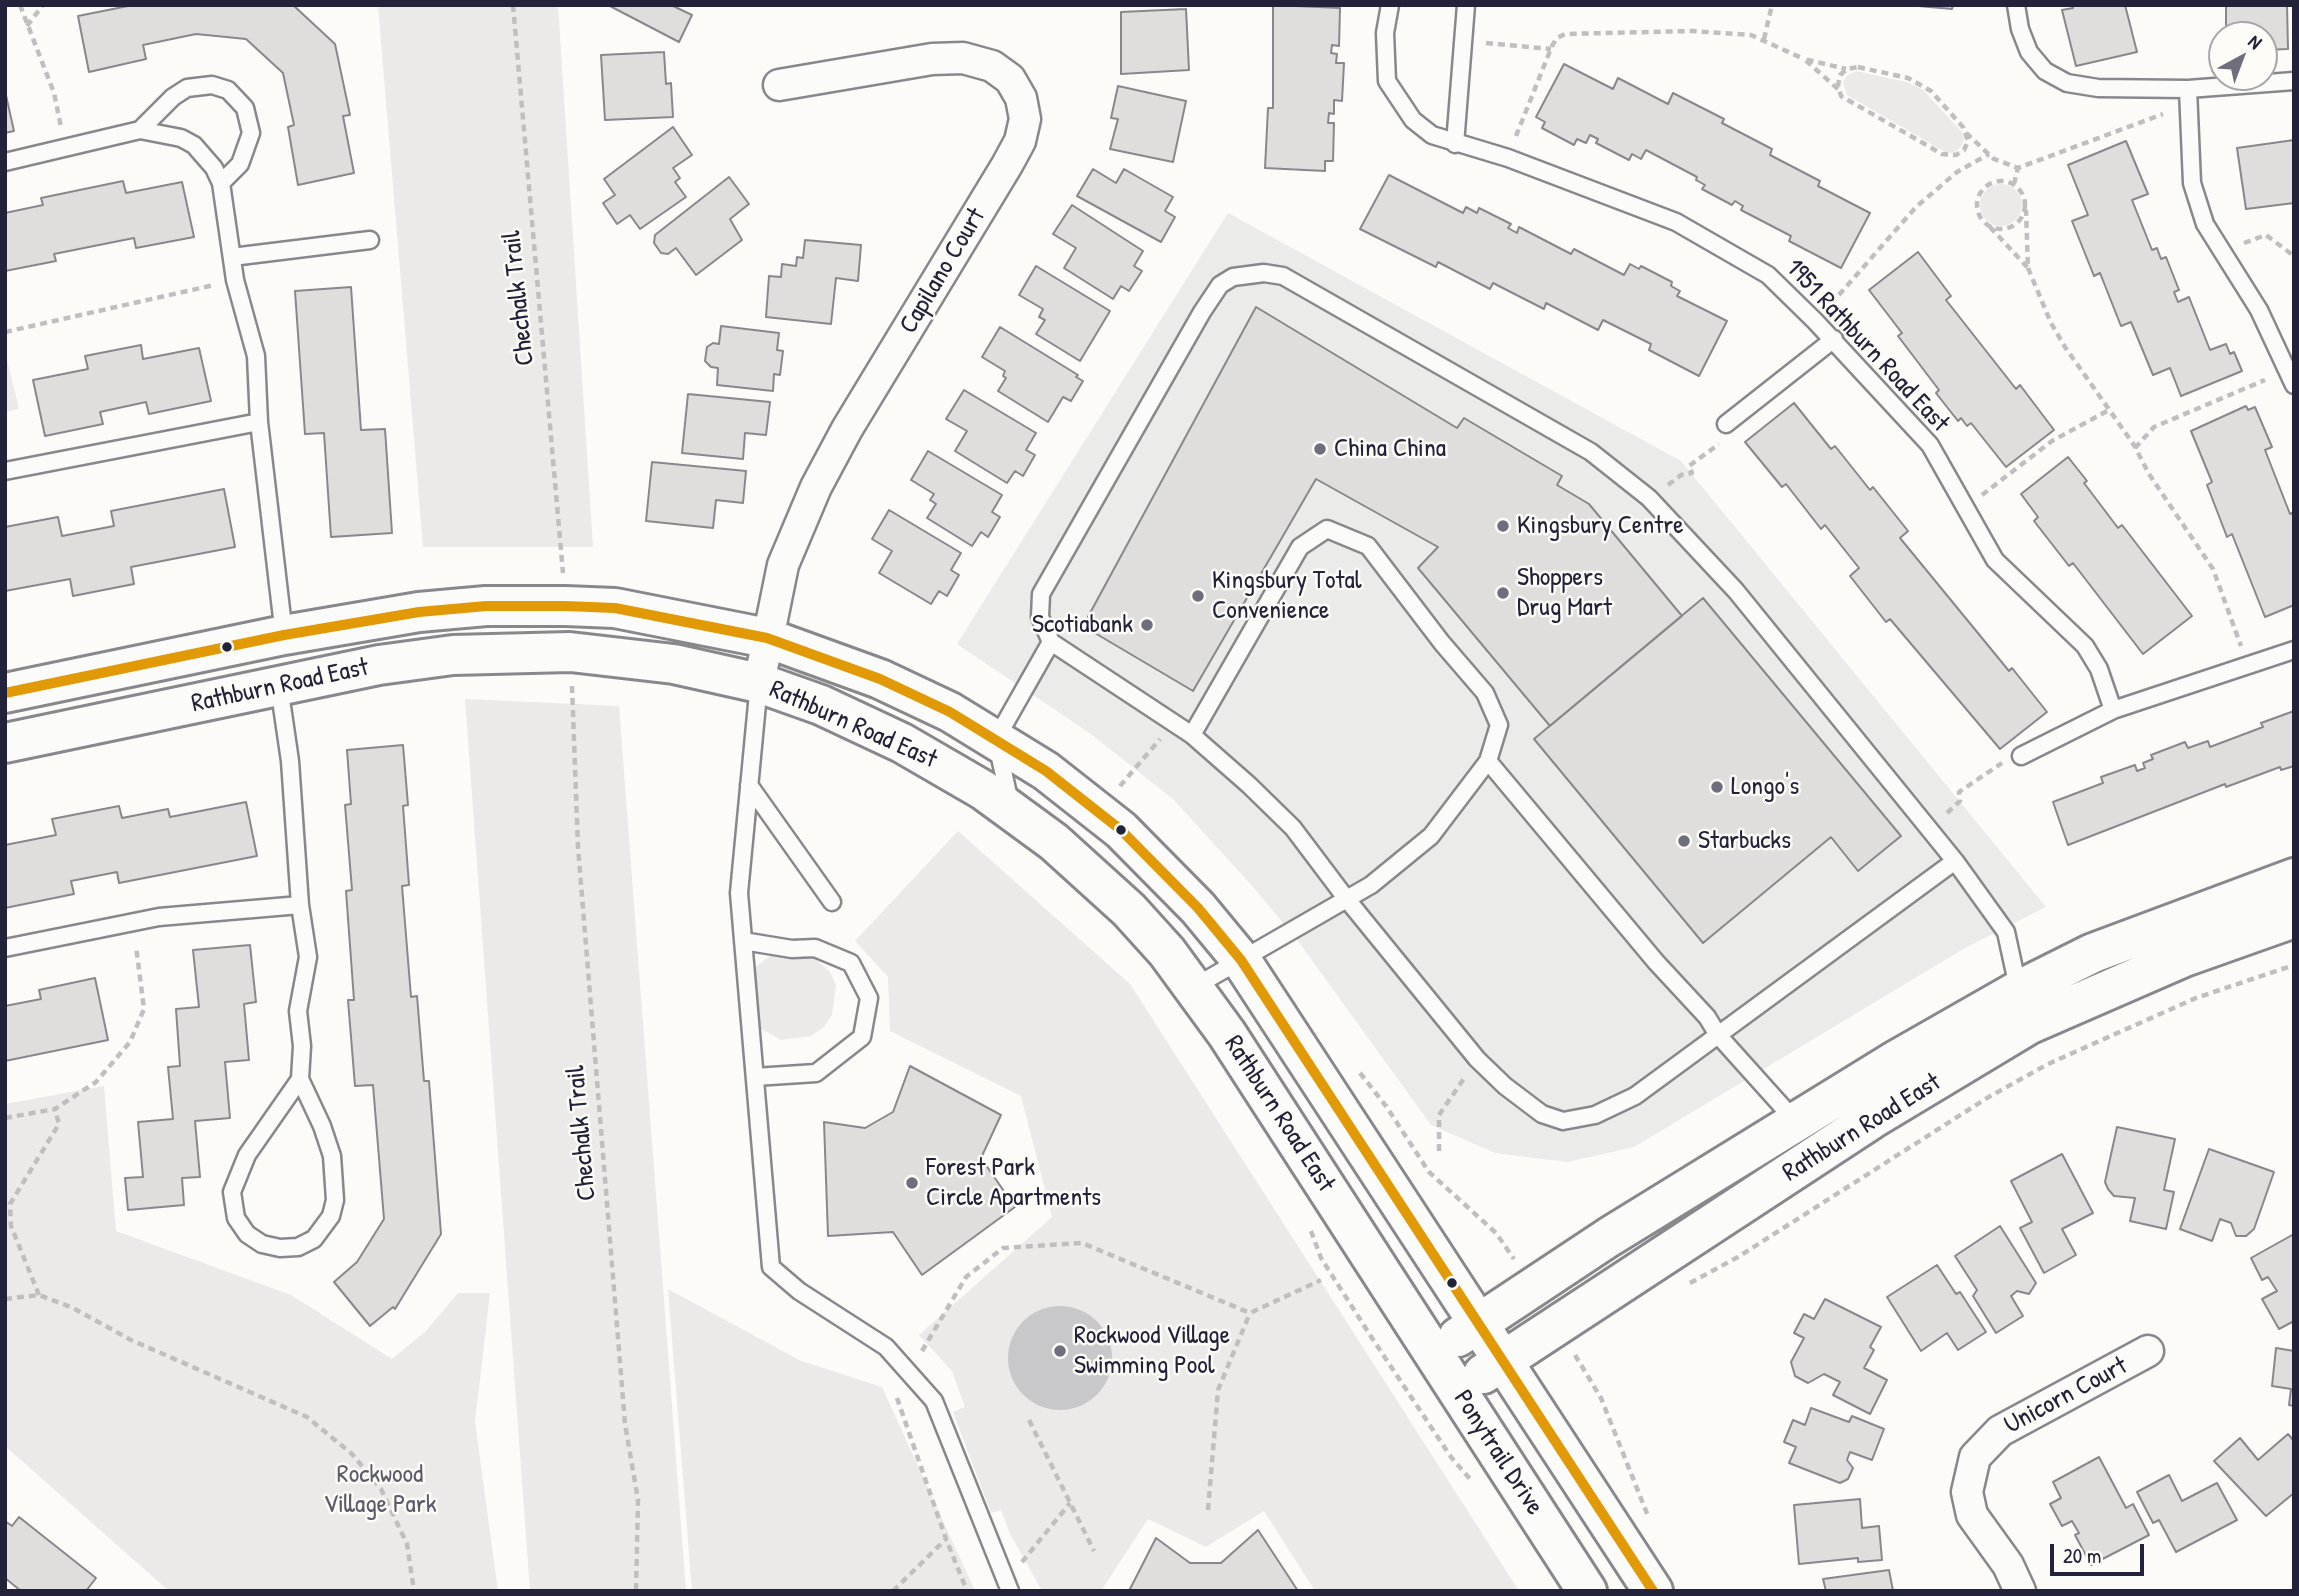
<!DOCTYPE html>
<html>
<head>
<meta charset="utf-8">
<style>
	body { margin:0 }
	#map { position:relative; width:2299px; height:1596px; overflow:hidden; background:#fcfbf8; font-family:"Patrick Hand",sans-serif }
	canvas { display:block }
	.frame { position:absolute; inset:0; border:7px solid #22223b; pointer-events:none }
	.north { position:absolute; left:2208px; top:21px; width:70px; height:70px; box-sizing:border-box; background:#fdfcf7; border:2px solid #a5a5ac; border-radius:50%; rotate:41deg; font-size:19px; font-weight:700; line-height:28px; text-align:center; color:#22223b }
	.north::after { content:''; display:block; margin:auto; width:24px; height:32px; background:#6e6e7d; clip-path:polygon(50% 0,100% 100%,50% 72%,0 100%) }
	.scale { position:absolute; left:2050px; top:1544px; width:94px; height:32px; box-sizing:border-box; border:4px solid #22223b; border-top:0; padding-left:9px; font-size:21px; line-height:24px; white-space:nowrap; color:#22223b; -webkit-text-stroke:5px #fdfcf7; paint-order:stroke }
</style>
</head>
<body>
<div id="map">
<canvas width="2299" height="1596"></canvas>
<div class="frame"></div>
<div class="north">N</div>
<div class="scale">20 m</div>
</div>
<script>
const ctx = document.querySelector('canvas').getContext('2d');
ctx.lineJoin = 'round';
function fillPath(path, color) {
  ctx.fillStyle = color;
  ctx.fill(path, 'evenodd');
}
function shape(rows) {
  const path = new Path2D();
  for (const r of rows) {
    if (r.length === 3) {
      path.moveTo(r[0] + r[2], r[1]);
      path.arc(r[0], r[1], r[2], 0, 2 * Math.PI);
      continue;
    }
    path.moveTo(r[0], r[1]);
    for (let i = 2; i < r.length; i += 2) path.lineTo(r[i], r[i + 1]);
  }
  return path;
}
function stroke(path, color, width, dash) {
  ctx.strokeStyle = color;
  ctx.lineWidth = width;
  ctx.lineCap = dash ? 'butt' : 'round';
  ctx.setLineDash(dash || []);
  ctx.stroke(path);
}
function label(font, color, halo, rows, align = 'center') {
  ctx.font = font + ' "Patrick Hand",sans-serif';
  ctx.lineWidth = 5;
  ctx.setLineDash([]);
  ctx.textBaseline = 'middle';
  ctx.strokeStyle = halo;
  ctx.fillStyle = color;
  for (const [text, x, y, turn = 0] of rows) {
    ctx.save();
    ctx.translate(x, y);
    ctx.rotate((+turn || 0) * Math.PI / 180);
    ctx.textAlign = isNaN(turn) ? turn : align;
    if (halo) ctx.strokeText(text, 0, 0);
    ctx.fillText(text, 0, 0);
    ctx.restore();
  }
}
const built = shape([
	[1228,213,1681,461,2046,907,1965,948,1634,1147,1567,1162,1495,1153,1431,1125,1298,941,1253,887,1174,800,1091,734,957,644]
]);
const green = shape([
	[378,5,558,5,593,547,423,547],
	[1856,71,1907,82,1923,90,1962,132,1964,140,1960,148,1953,153,1945,152,1847,95,1843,83,1847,75],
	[2001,205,21],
	[5,351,19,409,5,412],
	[465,699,619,706,686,1591,530,1591],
	[958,831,1130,984,1519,1591,1315,1591,1264,1511,1206,1547,1148,1519,1101,1591,1042,1591,1010,1534,1001,1510,991,1513,953,1412,965,1407,952,1371,919,1335,1052,1217,1021,1096,890,1031,888,977,855,941],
	[777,951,807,952,830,972,836,985,832,1015,823,1028,811,1036,781,1040,756,1026,752,969],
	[104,1086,116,1231,291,1295,392,1359,426,1331,458,1293,490,1293,475,1422,498,1591,169,1591,5,1446,5,1104],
	[668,1289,801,1361,882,1387,975,1591,692,1591]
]);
const water = shape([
	[1060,1358,52]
]);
const building = shape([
	[133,5,293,5,335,44,350,115,343,116,354,173,298,185,288,127,294,125,283,73,246,39,196,34,143,45,146,59,89,72,78,16,133,5],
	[608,5,671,5,692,15,679,42,608,5],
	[1273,5,1340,8,1339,46,1332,45,1331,53,1337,54,1336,63,1344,63,1342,101,1334,100,1334,114,1329,113,1328,123,1334,123,1333,161,1325,161,1325,171,1265,168,1268,108,1273,108,1273,5],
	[1907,5,1953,5,1952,9,1907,5],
	[2072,5,2125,5,2137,52,2076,66,2062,10,2073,8,2072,5],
	[2226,5,2287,5,2288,49,2264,50,2264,35,2226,35,2226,5],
	[1186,9,1189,70,1121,74,1121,12,1186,9],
	[664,52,666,84,671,83,673,117,605,120,601,55,664,52],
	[1564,64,1613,89,1618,78,1668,104,1673,93,1724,119,1722,123,1772,149,1770,155,1820,181,1818,186,1870,213,1841,268,1789,241,1791,236,1741,210,1743,206,1735,201,1732,205,1702,189,1705,185,1696,180,1697,177,1646,150,1641,159,1632,154,1629,160,1596,143,1598,139,1590,135,1586,143,1577,139,1574,145,1542,128,1545,122,1536,117,1564,64],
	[1118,86,1186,101,1173,162,1110,149,1118,119,1111,118,1118,86],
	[5,91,14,131,5,133,5,91],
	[673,127,692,155,673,168,680,178,675,182,686,197,640,229,630,215,617,224,603,203,615,195,604,179,673,127],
	[2294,140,2294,203,2246,209,2237,148,2294,140],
	[2126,141,2148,194,2132,200,2152,250,2157,248,2161,259,2166,257,2179,290,2174,292,2178,302,2189,297,2210,350,2226,344,2230,354,2234,352,2242,371,2181,396,2170,368,2153,375,2131,322,2121,326,2100,273,2094,276,2072,221,2088,215,2068,165,2126,141],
	[1093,169,1116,183,1124,169,1173,197,1165,211,1175,217,1161,242,1077,196,1093,169],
	[1389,175,1463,213,1466,207,1477,213,1479,208,1511,224,1508,228,1517,233,1519,227,1571,254,1574,249,1624,275,1630,264,1639,269,1641,266,1672,282,1671,286,1680,291,1677,296,1727,321,1699,376,1649,350,1651,344,1603,320,1598,330,1546,303,1544,309,1493,283,1490,289,1438,262,1436,267,1360,229,1389,175],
	[729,177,749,204,730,219,742,240,696,275,676,248,668,254,661,253,654,243,655,235,729,177],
	[123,181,126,193,182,182,194,237,136,248,134,238,54,254,56,261,5,271,5,213,43,205,41,198,123,181],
	[1072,205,1143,251,1134,266,1142,271,1129,291,1121,286,1113,299,1064,268,1076,248,1053,234,1072,205],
	[805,240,861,245,858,281,836,278,831,324,766,317,769,276,781,277,782,264,796,266,797,257,803,258,805,240],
	[1918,252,1951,296,1946,300,2016,389,2020,385,2054,430,2006,467,1971,423,1967,426,1961,418,1958,421,1936,393,1939,390,1898,336,1902,333,1869,290,1918,252],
	[1036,266,1110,311,1080,361,1036,334,1045,320,1039,317,1043,309,1019,295,1036,266],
	[351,287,361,430,385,429,392,533,331,537,324,433,305,434,295,291,351,287],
	[1256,307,1457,428,1464,418,1562,476,1557,485,1589,504,1682,616,1550,726,1418,568,1438,547,1316,479,1193,691,1083,626,1256,307],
	[721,326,779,333,777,350,783,351,780,375,774,374,773,391,717,385,718,368,711,367,705,361,707,347,713,343,719,344,721,326],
	[1000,327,1078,375,1076,377,1083,381,1071,401,1063,397,1048,422,998,391,1006,378,1003,376,1005,371,982,357,1000,327],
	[141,345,143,359,199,348,211,401,149,414,146,402,100,412,103,424,45,436,33,380,88,369,85,356,141,345],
	[964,390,1036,433,1026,450,1035,455,1023,476,1015,471,1007,483,955,451,967,431,946,419,964,390],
	[688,394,770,402,766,435,745,433,743,459,682,453,688,394],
	[1794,403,1831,449,1835,446,1870,490,1873,487,1908,531,1900,538,2009,671,2012,668,2047,712,2000,749,1890,619,1886,622,1850,576,1859,568,1825,525,1821,529,1786,484,1782,487,1745,442,1794,403],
	[2246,406,2248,410,2255,407,2272,447,2265,450,2290,514,2294,512,2294,605,2265,617,2232,534,2227,537,2207,485,2212,482,2191,431,2246,406],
	[928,451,1002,495,992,512,1000,517,988,537,981,532,972,546,927,518,936,504,930,500,934,494,911,480,928,451],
	[2068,457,2087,481,2084,483,2118,528,2122,525,2192,616,2143,654,2073,563,2069,566,2034,521,2038,517,2021,494,2068,457],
	[652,462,746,471,743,503,716,500,713,528,646,521,652,462],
	[224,489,235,547,131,567,134,584,73,596,70,579,5,591,5,527,58,517,62,536,114,526,111,511,224,489],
	[889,510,961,553,951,570,959,575,947,596,939,591,931,604,879,573,892,551,872,539,889,510],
	[1703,598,1901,836,1858,871,1831,837,1703,943,1534,739,1703,598],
	[2294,711,2294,766,2281,770,2280,767,2226,787,2225,784,2068,845,2053,802,2103,783,2101,777,2135,765,2137,771,2145,768,2143,763,2153,759,2151,755,2185,742,2188,748,2208,741,2210,747,2263,727,2261,723,2294,711],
	[403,745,408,805,403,806,409,885,402,886,411,997,417,996,424,1081,429,1081,441,1234,395,1309,393,1307,370,1326,334,1282,357,1262,384,1219,373,1085,355,1086,348,1000,354,1000,346,891,352,890,345,805,351,804,347,750,403,745],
	[246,802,257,856,119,883,117,872,71,881,74,894,5,908,5,845,56,835,52,819,119,806,122,818,168,809,170,817,246,802],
	[250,945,256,1002,244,1004,249,1060,225,1062,230,1118,195,1121,200,1177,182,1178,184,1205,128,1210,125,1178,143,1177,138,1122,173,1119,168,1067,180,1066,176,1009,199,1007,193,950,250,945],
	[95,978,108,1040,5,1061,5,1006,41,999,39,990,95,978],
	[910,1066,1001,1115,981,1158,1015,1207,922,1275,893,1232,828,1236,824,1122,865,1128,893,1112,910,1066],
	[2117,1127,2175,1139,2164,1190,2174,1192,2166,1229,2130,1221,2135,1198,2114,1196,2108,1189,2105,1182,2117,1127],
	[2209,1149,2274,1172,2254,1229,2246,1236,2236,1236,2231,1223,2220,1219,2212,1241,2180,1229,2209,1149],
	[2062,1154,2093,1213,2062,1229,2076,1255,2044,1273,2020,1228,2032,1222,2011,1181,2062,1154],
	[2000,1226,2036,1283,2029,1294,2017,1291,2011,1296,2023,1316,1996,1333,1973,1296,1977,1290,1955,1256,2000,1226],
	[2294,1234,2294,1321,2279,1329,2262,1299,2277,1291,2268,1277,2262,1280,2251,1258,2294,1234],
	[1937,1265,1956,1294,1960,1292,1986,1332,1958,1350,1947,1333,1921,1351,1887,1297,1937,1265],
	[1825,1299,1881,1327,1870,1347,1874,1350,1864,1368,1887,1380,1870,1414,1833,1395,1840,1382,1824,1374,1808,1383,1795,1376,1791,1362,1804,1338,1794,1333,1804,1314,1814,1319,1825,1299],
	[2276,1348,2294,1351,2294,1406,2289,1405,2291,1389,2272,1386,2276,1348],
	[1811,1408,1849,1422,1852,1416,1884,1429,1872,1460,1850,1452,1847,1460,1853,1468,1848,1479,1840,1483,1789,1463,1796,1447,1784,1442,1793,1420,1805,1425,1811,1408],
	[2288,1434,2294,1441,2294,1493,2266,1516,2214,1461,2240,1438,2258,1460,2288,1434],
	[2099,1457,2126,1508,2133,1504,2149,1535,2091,1565,2075,1535,2079,1533,2072,1521,2062,1526,2050,1504,2061,1498,2053,1482,2099,1457],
	[2169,1475,2182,1501,2217,1483,2237,1520,2176,1552,2159,1520,2153,1523,2137,1492,2169,1475],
	[1860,1499,1862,1528,1879,1526,1882,1560,1858,1562,1858,1558,1799,1564,1794,1505,1860,1499],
	[19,1517,96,1578,86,1591,21,1591,5,1578,5,1521,12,1526,19,1517],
	[1258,1530,1298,1591,1129,1591,1156,1538,1190,1563,1221,1563,1258,1530],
	[1889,1570,1893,1591,1826,1591,1823,1579,1889,1570]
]);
const path = shape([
	[20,5,54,93,61,127],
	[513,5,563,573],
	[27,26,43,5],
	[1764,39,1772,5],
	[1486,43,1551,49],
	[1858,67,1908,78,1931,91,1963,127,1968,141,1964,150,1956,155,1942,154,1841,96,1838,85,1840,75,1847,69,1858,67],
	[1838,89,1804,59,1846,69],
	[1966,133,1994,159,2018,168,2163,114],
	[1516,136,1552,46,1557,38,1565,34,1692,31,1751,35,1804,59],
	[2001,205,24],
	[2014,184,2018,168],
	[1990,227,2028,268,2026,210],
	[2244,243,2266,235,2294,256],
	[2028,268,2051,323,2065,347,2134,445,2149,474,2213,569,2241,646],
	[1831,304,1916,207,1957,172,1989,154],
	[5,332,214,285],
	[2135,448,2154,427,2265,380],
	[1668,485,1681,475,1692,473,1689,466,1719,444],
	[1982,495,2052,441,2109,410],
	[572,686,578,847,625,1424,638,1500,636,1591],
	[1120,786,1160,739],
	[1947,813,1960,801,1959,792,2002,763],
	[1360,1073,1386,1106,1429,1172,1496,1233,1514,1259],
	[5,1118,55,1109,96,1082,130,1042,144,1009,136,946],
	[1439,1151,1439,1115,1465,1077],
	[1311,1231,1321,1258,1372,1338,1451,1457,1470,1479],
	[1690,1283,1738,1257,1987,1098,2048,1064,2196,998,2294,965],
	[39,1295,11,1226,10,1204,59,1124,55,1110],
	[5,1299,39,1295,73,1308,131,1340,307,1417,352,1454,381,1489,407,1544,414,1591],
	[922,1351,966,1277,1003,1248,1082,1243,1250,1313,1321,1280],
	[1575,1355,1601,1398,1648,1516],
	[897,1398,946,1539,967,1591],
	[1029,1420,1094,1551],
	[1208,1510,1218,1390,1250,1313],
	[1022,1562,1070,1503],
	[893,1591,946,1539]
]);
const lane = shape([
	[1390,5,1385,33,1387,81,1413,120,1432,135,1508,158,1676,222,1768,275,1815,321,1930,445,1995,560,2085,646,2099,669,2113,710,2294,650],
	[2016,5,2020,29,2029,52,2045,71,2067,83,2098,88,2188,89,2294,81],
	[2188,89,2192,183,2205,224,2259,310,2294,385],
	[140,130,173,97,187,88,212,85,228,90,245,108,251,133,240,164,221,183],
	[1455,144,1466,5],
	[5,162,140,130,181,138,194,145,214,168,221,183,235,280,256,356,259,422,284,635],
	[232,257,370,240],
	[1726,424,1834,339],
	[5,471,259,422],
	[1051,642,1040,617,1041,594,1202,312,1220,285,1233,277,1264,273,1283,276,1591,452,1649,498,1736,591,1955,861,2006,932,2019,992],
	[759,683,739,893,771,1267,799,1291,886,1347,934,1401,1010,1591],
	[279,686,290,761,300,905,308,957,298,1011,302,1046,300,1079],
	[1192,735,1300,547,1327,529,1368,546,1442,643,1485,693,1499,725,1488,761,1656,962,1707,1017,1718,1035,1797,1123],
	[2021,756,2113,710],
	[749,785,832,902],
	[1010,803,996,739,1051,642,1192,735,1249,785,1293,828,1345,897,1477,1059,1505,1086,1542,1114,1563,1121,1595,1115,1635,1096,1955,861],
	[743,941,792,949,815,948,851,963,869,998,862,1037,816,1073,755,1077],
	[5,948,159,917,300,905],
	[1194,987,1371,885,1431,836,1488,761],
	[300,1079,322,1126,332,1156,335,1200,331,1216,314,1239,298,1247,280,1248,262,1244,247,1234,236,1218,232,1192,247,1155,300,1079]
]);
const street = shape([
	[759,683,783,565,816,487,847,429,1007,165,1020,141,1025,119,1021,98,1010,79,992,66,963,58,932,59,779,85],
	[2020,1591,2008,1565,1972,1515,1967,1492,1975,1457,2000,1431,2148,1351]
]);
const secondary = shape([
	[5,693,284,635,419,612,486,606,565,606,615,608,767,638,880,679,950,712,1046,771,1121,830,1198,908,1241,960,1653,1591],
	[5,743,379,665,453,655,570,652,674,664,759,683,821,705,902,743,983,790,1054,842,1129,910,1167,952,1227,1034,1587,1591],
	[1458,1337,1609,1237,1898,1059,2019,990,2093,953,2294,878],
	[1483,1374,1872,1119,2030,1024,2184,957,2294,918]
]);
const bus1 = shape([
	[5,693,284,635,419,612,486,606,565,606,615,608,767,638,880,679,950,712,1046,771,1121,830,1198,908,1241,960,1653,1591]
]);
const markers = [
	[1320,449,7,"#6e6e7d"],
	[1503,526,7,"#6e6e7d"],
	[1503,593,7,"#6e6e7d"],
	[1198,596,7,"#6e6e7d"],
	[1147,625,7,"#6e6e7d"],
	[227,647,6,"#22223b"],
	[1717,787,7,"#6e6e7d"],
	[1121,830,6,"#22223b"],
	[1684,841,7,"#6e6e7d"],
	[912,1183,7,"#6e6e7d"],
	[1452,1283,6,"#22223b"],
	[1060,1351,7,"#6e6e7d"]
];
const streetNames = [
	["Capilano Court",943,271,-59],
	["Chechalk Trail",519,298,-96],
	["1951 Rathburn Road East",1867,346,47],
	["Rathburn Road East",280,686,-12],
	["Rathburn Road East",853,725,24],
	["Rathburn Road East",1279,1114,57],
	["Rathburn Road East",1862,1128,-32],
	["Chechalk Trail",582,1133,-95],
	["Unicorn Court",2066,1396,-28],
	["Ponytrail Drive",1498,1453,57]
];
const poiNames = [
	["China China",1334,449],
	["Kingsbury Centre",1517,526],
	["Shoppers",1517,578],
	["Drug Mart",1517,608],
	["Kingsbury Total",1212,581],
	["Convenience",1212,611],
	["Scotiabank",1133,625,"right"],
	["Longo's",1731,787],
	["Starbucks",1698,841],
	["Forest Park",926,1168],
	["Circle Apartments",926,1198],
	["Rockwood Village",1074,1336],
	["Swimming Pool",1074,1366]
];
const parkNames = [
	["Rockwood",380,1475],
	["Village Park",380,1505]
];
fillPath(built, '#ebebe9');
fillPath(green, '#ebeae8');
fillPath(water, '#c8c8ca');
fillPath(building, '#dfdedd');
stroke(building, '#88888c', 2);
stroke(lane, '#88888c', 21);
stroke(street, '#88888c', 35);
stroke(secondary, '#88888c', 44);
stroke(path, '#bfbfc0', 4.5, [7, 5]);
stroke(lane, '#fbfbf9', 16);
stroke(street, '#fbfbf9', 30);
stroke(secondary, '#fbfbf9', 38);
stroke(bus1, '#e29906', 10);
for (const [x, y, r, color] of markers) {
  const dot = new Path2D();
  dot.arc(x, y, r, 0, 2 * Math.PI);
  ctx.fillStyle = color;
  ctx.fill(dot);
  stroke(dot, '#fdfcf7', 2.5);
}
label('26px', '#22223b', '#fdfcf7', streetNames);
label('26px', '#22223b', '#fdfcf7', poiNames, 'left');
label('26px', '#5a5a6b', '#fdfcf7', parkNames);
</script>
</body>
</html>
